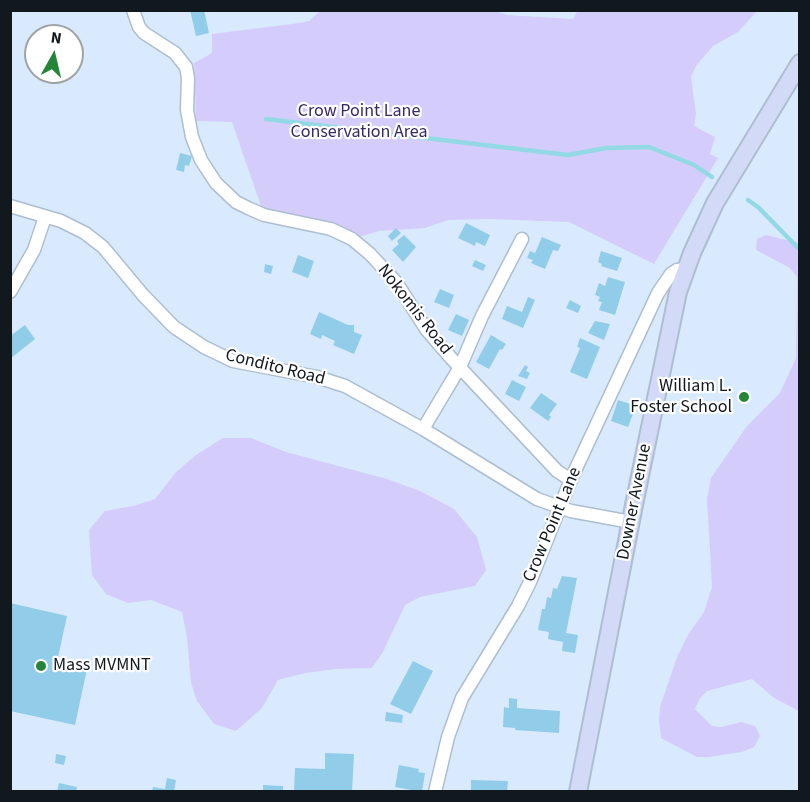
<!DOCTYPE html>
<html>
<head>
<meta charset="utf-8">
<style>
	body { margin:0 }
	#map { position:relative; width:810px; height:802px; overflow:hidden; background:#d9eafe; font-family:"Source Sans 3",sans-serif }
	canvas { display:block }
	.frame { position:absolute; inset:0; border:12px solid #11181e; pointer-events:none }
	.north { position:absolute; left:24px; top:24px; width:60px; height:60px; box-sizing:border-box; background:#fff; border:2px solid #a0a3a5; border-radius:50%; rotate:8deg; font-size:16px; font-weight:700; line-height:24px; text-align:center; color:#11181e }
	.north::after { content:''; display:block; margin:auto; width:21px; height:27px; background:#248538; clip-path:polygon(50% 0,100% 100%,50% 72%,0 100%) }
</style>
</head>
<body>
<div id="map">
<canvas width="810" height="802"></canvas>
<div class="frame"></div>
<div class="north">N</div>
</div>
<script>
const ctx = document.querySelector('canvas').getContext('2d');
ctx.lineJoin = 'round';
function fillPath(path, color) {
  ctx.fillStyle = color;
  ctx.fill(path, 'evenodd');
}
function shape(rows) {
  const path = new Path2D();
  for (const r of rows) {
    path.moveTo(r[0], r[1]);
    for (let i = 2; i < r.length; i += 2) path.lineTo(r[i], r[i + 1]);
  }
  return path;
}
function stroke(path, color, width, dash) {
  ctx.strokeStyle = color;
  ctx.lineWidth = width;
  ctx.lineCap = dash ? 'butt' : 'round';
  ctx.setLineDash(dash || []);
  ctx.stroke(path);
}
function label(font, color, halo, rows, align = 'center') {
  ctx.font = font + ' "Source Sans 3",sans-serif';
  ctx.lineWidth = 4.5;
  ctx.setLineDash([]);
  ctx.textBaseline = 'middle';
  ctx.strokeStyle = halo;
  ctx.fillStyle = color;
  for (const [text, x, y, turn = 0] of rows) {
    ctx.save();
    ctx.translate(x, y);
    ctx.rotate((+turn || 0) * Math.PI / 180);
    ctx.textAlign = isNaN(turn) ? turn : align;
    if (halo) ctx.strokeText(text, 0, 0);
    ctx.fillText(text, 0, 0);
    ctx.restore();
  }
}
const green = shape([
	[492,10,507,15,573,19,578,10,757,11,738,32,713,46,696,66,691,77,696,114,694,126,715,137,710,154,718,158,654,264,569,222,489,219,448,220,425,228,379,231,359,237,263,212,232,122,196,121,194,63,212,53,212,34,300,23,309,21,320,11],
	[766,235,799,243,799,711,774,698,752,679,707,691,700,698,695,709,712,726,721,727,741,722,755,726,760,736,754,747,742,752,709,757,697,757,661,738,659,720,660,707,677,657,688,635,704,612,712,587,707,499,711,478,747,426,780,393,796,358,797,277,790,268,756,250,757,239],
	[223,438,251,438,286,452,387,479,420,491,454,509,477,537,486,570,475,586,420,597,405,605,383,652,372,668,336,669,305,673,278,680,262,708,236,731,214,724,197,701,191,683,187,637,182,612,151,600,128,603,106,594,92,575,89,530,105,511,133,506,155,499,176,472,196,455]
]);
const stream = shape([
	[266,119,568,155,606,148,649,147,694,165,712,177],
	[748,200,758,207,800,250]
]);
const building = shape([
	[190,10,204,10,209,33,196,36],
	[180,153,192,156,189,166,185,165,184,172,176,170],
	[466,223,490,235,485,246,476,242,475,246,458,238],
	[396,228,401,233,392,241,388,236],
	[404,235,416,247,403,262,392,250,399,244,397,241],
	[542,237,561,245,558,251,553,250,545,269,531,263,533,260,527,258,530,251,535,253],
	[601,251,622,258,617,271,601,266,602,264,598,262],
	[298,255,314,261,308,278,292,272],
	[475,260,486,265,483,271,472,266],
	[265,264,273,266,271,274,264,272],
	[608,277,625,282,615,315,599,310,602,302,598,301,600,297,595,295,599,283,605,286],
	[440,289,454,295,449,308,434,302],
	[528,297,535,300,523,328,502,319,507,306,522,312],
	[570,300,581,306,578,313,566,308],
	[319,312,348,325,354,325,354,332,362,335,354,354,333,345,335,341,322,335,321,339,310,334],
	[456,314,469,320,462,336,448,330],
	[595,321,610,324,604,340,588,333],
	[25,325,35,339,10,359,10,336],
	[491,335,506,344,502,350,500,349,489,369,476,362],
	[580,338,600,347,587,379,570,372,580,348,577,347],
	[525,365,528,367,526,371,530,373,527,379,518,376],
	[512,380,526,387,519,401,505,394],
	[541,393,557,404,549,415,551,417,548,421,530,408],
	[618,400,636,406,628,427,611,421],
	[562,576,577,578,566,633,578,635,575,653,562,651,563,642,548,639,549,632,538,630,542,609,545,609,547,597,551,598,553,588,557,589],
	[10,603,67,616,57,662,87,669,75,725,10,711],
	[413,661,433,671,411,714,390,704],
	[509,698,517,699,517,708,560,711,559,733,515,730,515,728,503,727,504,707,509,708],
	[386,712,403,715,402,723,385,721],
	[325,753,354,754,352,792,294,792,295,768,325,769],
	[56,754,66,756,64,765,55,763],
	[399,765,419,769,418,772,425,773,422,792,395,787],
	[167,778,176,780,174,792,152,792,153,787,165,789],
	[471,780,508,781,507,792,471,792],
	[59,783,77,787,76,792,57,792],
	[263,785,283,786,283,792,263,792]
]);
const street = shape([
	[133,10,139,27,144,33,175,53,186,67,188,78,187,110,192,137,201,160,216,183,236,202,248,208,264,215,331,229,352,239,370,254,396,282,426,329,451,358,557,471,571,480],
	[10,206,61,221,85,233,103,247,143,295,174,327,204,347,233,361,317,377,345,386,423,429,537,499,571,511,631,522],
	[10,292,34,250,45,217],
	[423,429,460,367,482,316,522,239],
	[435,792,448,737,462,698,518,606,530,582,572,477,658,293,671,274,677,270,685,269]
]);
const secondary = shape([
	[578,792,634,505,678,292,692,253,715,203,800,63]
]);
const markers = [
	[744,397,6,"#248538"],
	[41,666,6,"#248538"]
];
const parkNames = [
	["Crow Point Lane",359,112],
	["Conservation Area",359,133]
];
const streetNames = [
	["Nokomis Road",414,310,52],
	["Condito Road",275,368,14],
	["Downer Avenue",635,502,-79],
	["Crow Point Lane",553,525,-67]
];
const poiNames = [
	["William L.",732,387],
	["Foster School",732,408],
	["Mass MVMNT",53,666,"left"]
];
fillPath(green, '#d4cdfb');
stroke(stream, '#92d9e5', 4.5);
fillPath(building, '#91cce8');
stroke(street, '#adbed1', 15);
stroke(secondary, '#adbed1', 20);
stroke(street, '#fff', 12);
stroke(secondary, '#d2daf7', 16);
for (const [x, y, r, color] of markers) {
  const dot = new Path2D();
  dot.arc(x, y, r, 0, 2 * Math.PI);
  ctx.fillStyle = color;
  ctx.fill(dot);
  stroke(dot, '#fff', 2);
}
label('18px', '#392a66', '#fff', parkNames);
label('18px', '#11181e', '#fff', streetNames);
label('18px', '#11181e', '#fff', poiNames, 'right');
</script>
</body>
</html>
